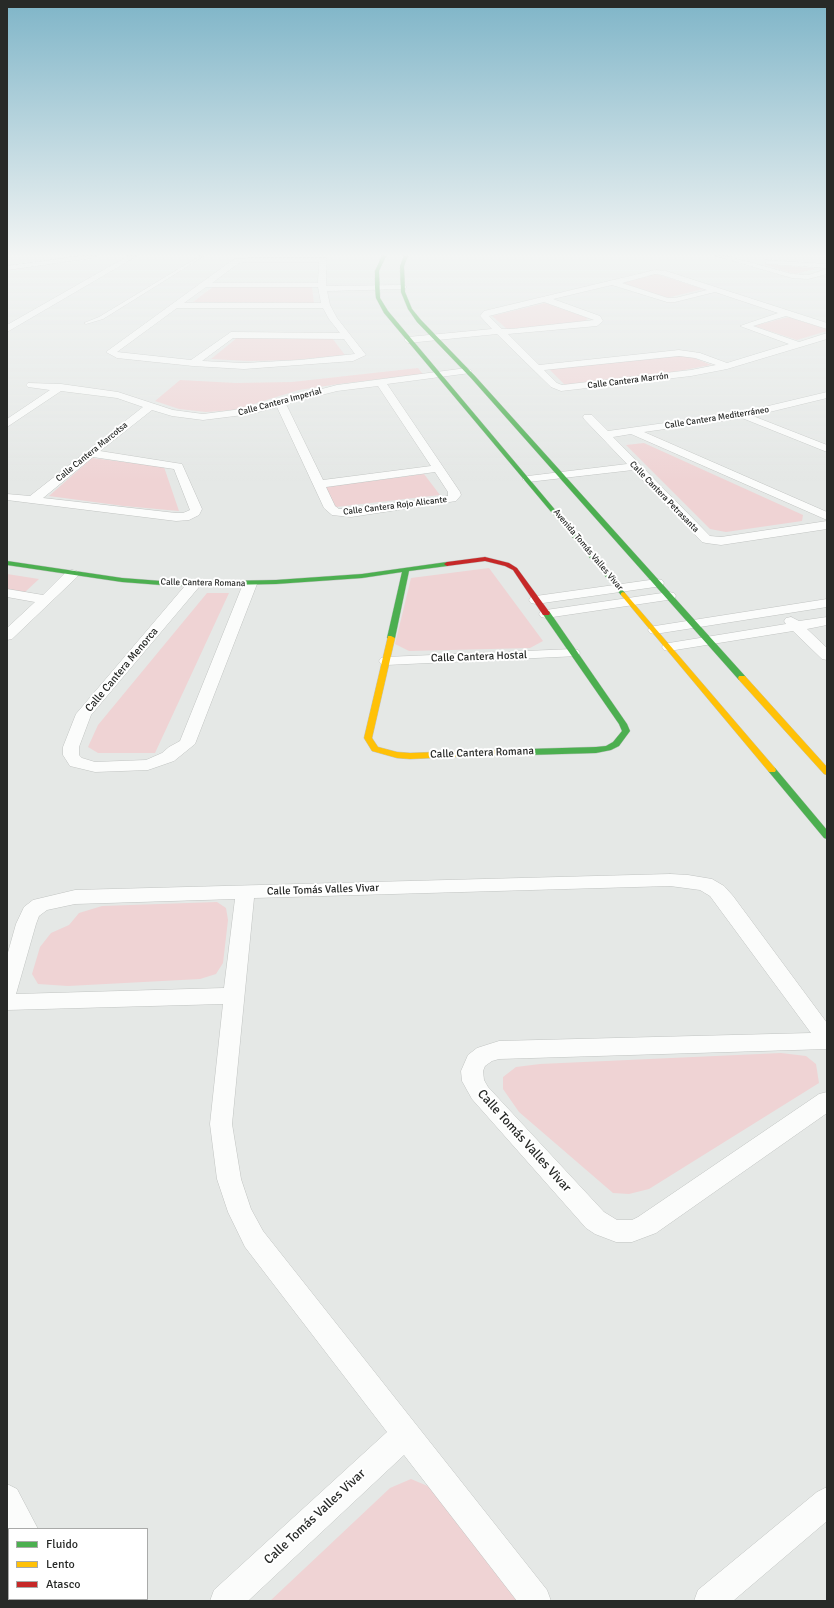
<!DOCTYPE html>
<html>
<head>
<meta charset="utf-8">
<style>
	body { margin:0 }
	#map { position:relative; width:834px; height:1608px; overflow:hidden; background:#e5e8e6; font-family:Signika,sans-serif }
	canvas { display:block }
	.frame { position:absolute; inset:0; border:8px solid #282a28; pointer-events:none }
	.legend { position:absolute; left:8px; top:1528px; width:140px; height:72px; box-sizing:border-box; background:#fff; border:1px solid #a9aaa9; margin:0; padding:5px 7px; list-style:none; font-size:12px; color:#282a28 }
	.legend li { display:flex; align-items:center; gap:8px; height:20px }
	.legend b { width:20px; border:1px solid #a9aaa9 }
</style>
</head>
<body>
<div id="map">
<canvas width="834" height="1608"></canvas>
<div class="frame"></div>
<ul class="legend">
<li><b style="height:5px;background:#4caf50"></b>Fluido</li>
<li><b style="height:5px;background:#ffc107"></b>Lento</li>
<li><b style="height:5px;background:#c62828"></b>Atasco</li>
</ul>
</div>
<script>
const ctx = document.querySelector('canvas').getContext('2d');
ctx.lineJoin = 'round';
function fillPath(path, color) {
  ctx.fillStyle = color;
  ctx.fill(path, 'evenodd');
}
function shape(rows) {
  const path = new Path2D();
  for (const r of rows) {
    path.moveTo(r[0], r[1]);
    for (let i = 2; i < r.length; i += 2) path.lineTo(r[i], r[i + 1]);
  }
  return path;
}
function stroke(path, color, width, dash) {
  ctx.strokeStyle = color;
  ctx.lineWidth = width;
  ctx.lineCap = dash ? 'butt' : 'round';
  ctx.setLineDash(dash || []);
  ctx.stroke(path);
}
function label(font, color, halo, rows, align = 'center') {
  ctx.font = font + ' Signika,sans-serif';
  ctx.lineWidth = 4;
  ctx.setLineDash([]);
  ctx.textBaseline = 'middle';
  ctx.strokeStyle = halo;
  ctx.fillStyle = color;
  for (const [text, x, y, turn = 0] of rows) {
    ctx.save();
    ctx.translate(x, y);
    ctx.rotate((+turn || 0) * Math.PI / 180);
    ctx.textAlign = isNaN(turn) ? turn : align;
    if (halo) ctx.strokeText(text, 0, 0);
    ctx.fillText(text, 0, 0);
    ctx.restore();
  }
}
const green = shape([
	[762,264,813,268,815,269,795,274],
	[656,274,703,289,667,298,622,283],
	[214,286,312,287,314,303,193,302],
	[545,303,588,318,584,322,507,329,492,316],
	[788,317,827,329,827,331,797,340,754,326],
	[238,337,332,338,345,355,295,360,248,361,211,359],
	[685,354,711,365,663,374,566,386,548,368],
	[418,368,423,374,339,384,299,390,234,410,206,412,179,409,155,401,180,380,236,383,292,382],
	[644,443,803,515,802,521,726,532,710,529,626,445],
	[92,458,164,467,179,511,124,506,49,496],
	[424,474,440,495,336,507,325,487],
	[489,568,543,641,530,648,409,651,395,644,411,578],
	[7,574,39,579,24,593,7,590],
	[207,593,229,593,155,753,98,753,88,747,98,725],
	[217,902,226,908,228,920,223,963,216,974,200,979,68,986,38,984,32,974,40,947,51,933,69,925,79,913,102,906],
	[781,1053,806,1056,816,1064,819,1083,649,1189,629,1194,613,1193,519,1112,503,1089,503,1077,516,1067,540,1064],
	[411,1479,430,1487,527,1601,270,1601,390,1488]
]);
const lane = shape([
	[200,256,204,256,103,319,86,324,84,323,99,317,200,256]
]);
const street = shape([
	[79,256,97,256,93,258,7,270,7,266,79,256],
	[128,256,137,256,7,332,7,325,128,256],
	[716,256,727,256,792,274,808,275,827,269,827,274,808,279,792,278,716,256],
	[247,258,326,258,326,286,403,285,407,287,403,289,327,291,330,305,337,318,366,355,353,361,244,369,193,366,117,358,106,352,234,259,247,258],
	[247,262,319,262,318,283,212,283,239,263,247,262],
	[206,287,318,287,321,303,184,303,206,287],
	[177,308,323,308,329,319,340,333,231,332,191,360,117,352,177,308],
	[233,338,344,339,355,354,300,360,244,363,202,361,233,338],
	[766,260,827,264,827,268,769,264,766,264,766,260],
	[655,270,666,271,827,323,827,329,786,316,753,326,799,342,827,333,827,339,727,369,691,376,561,391,551,387,497,334,408,343,404,340,408,337,492,329,480,316,484,311,655,270],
	[655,274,662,275,707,290,675,298,668,298,622,283,655,274],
	[612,285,667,302,675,302,715,292,778,313,740,326,789,344,727,363,700,353,679,350,539,365,508,334,597,326,603,321,600,316,553,299,612,285],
	[544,302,594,320,512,329,502,329,489,316,544,302],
	[679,356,695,358,716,365,691,370,562,385,557,383,544,370,679,356],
	[467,368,472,371,470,373,387,384,460,492,461,495,456,501,351,517,332,515,324,508,277,407,251,414,203,420,172,416,152,410,100,451,182,464,202,509,199,515,189,520,176,521,7,500,7,494,30,496,143,407,117,398,61,391,7,427,7,419,50,390,28,387,26,385,28,383,61,384,118,392,173,410,203,414,250,408,337,385,467,368],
	[378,386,431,466,323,480,286,404,337,391,378,386],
	[93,457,174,469,190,510,183,513,176,513,43,498,93,457],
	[435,472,448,492,448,496,351,509,339,509,335,506,326,487,435,472],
	[827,392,827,398,753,416,827,445,827,452,742,418,644,432,827,512,827,520,631,434,613,437,710,536,721,537,827,521,827,529,721,545,706,543,702,542,633,470,528,482,522,479,528,476,627,464,584,419,583,417,584,415,592,415,608,431,743,412,827,392],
	[72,570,77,571,79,574,77,577,12,639,7,640,7,628,35,602,7,597,7,589,43,595,67,571,72,570],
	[657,579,662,580,664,583,662,586,536,604,531,603,529,600,531,597,536,596,657,579],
	[194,580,199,581,201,584,199,587,91,715,79,747,79,755,82,758,95,762,146,760,162,753,169,747,180,741,243,584,245,581,255,581,257,584,195,744,174,761,148,770,95,772,70,766,63,755,63,747,76,714,189,581,194,580],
	[669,592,674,593,676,596,674,599,546,618,541,617,539,614,541,611,546,610,669,592],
	[827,599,827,607,655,634,650,633,648,630,650,627,655,626,827,599],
	[791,617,799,621,827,617,827,625,807,629,827,648,827,660,822,659,793,631,669,651,664,650,662,647,664,644,669,643,786,624,784,621,786,618,791,617],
	[573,649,578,650,580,653,578,656,386,665,381,664,379,661,381,658,386,657,573,649],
	[670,874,688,875,712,879,724,886,733,896,827,1023,827,1049,499,1059,492,1061,485,1066,483,1071,484,1080,488,1087,604,1212,617,1220,632,1220,638,1217,819,1094,827,1092,827,1113,656,1233,632,1242,616,1242,595,1234,586,1228,472,1099,462,1081,461,1071,468,1055,477,1048,499,1041,811,1033,710,896,700,890,670,886,254,898,232,1124,241,1179,251,1209,263,1231,547,1590,551,1601,517,1601,404,1455,248,1601,210,1601,214,1590,387,1432,245,1247,228,1212,217,1179,210,1124,223,1004,7,1010,7,956,16,924,24,907,33,900,75,890,670,874],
	[235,899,224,988,16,994,36,924,39,916,47,910,75,904,235,899],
	[7,1484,17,1489,38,1529,9,1529,9,1533,7,1529,7,1484],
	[827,1487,827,1521,733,1601,694,1601,698,1590,817,1492,827,1487],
	[46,1599,77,1599,77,1601,46,1601,46,1599]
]);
const fast = shape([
	[382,256,386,256,379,271,380,298,388,311,625,593,625,595,621,595,384,313,376,298,375,288,375,271,382,256],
	[404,256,408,256,404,266,405,292,412,309,421,320,475,376,745,676,746,678,745,680,739,680,471,378,417,322,408,309,401,292,400,266,404,256],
	[7,561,122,578,174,582,276,580,362,574,447,562,450,564,447,566,409,571,395,638,391,640,387,638,402,572,362,578,276,584,174,586,122,582,7,565,7,561],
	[543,611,549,611,627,724,630,731,619,746,611,750,596,753,494,756,490,753,494,750,596,747,606,746,613,742,622,731,619,724,542,613,543,611],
	[772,767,775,768,827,830,827,839,824,838,769,772,768,770,769,768,772,767]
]);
const slow = shape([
	[623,592,625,593,775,768,776,770,775,772,769,772,621,595,621,593,623,592],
	[388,636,391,636,395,638,372,738,378,747,397,752,410,753,494,750,498,753,497,755,410,759,397,758,372,751,364,738,388,636],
	[739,676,745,676,827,767,827,775,824,774,739,680,738,678,739,676]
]);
const jam = shape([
	[485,557,509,563,517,568,550,613,549,615,543,615,513,570,505,566,485,561,447,566,444,564,447,562,485,557]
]);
const farStreetnames = [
	["Calle Cantera Marrón",628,381,-7],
	["Calle Cantera Imperial",280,402,-15],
	["Calle Cantera Mediterráneo",717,418,-9],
	["Calle Cantera Marcotsa",92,452,-39],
	["Calle Cantera Petrasanta",664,497,46],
	["Calle Cantera Rojo Alicante",395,506,-7],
	["Avenida Tomás Valles Vivar",588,550,50],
	["Calle Cantera Romana",203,583,1]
];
const streetNames = [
	["Calle Cantera Hostal",479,657,-2],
	["Calle Cantera Menorca",122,670,-50],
	["Calle Cantera Romana",482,753,-2],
	["Calle Tomás Valles Vivar",323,890,-2]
];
const nearStreetnames = [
	["Calle Tomás Valles Vivar",524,1141,48],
	["Calle Tomás Valles Vivar",315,1517,-43]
];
fillPath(green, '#efd3d4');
stroke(lane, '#c1c4c2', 1);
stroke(street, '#c1c4c2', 1);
stroke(fast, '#c1c4c2', 1);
stroke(slow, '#c1c4c2', 1);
stroke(jam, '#c1c4c2', 1);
fillPath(lane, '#fbfcfb');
fillPath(street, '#fbfcfb');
fillPath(fast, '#4caf50');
fillPath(slow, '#ffc107');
fillPath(jam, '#c62828');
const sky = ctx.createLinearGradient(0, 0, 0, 481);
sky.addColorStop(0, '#7fb5c8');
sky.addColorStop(0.53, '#f3f5f4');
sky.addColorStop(1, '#f3f5f400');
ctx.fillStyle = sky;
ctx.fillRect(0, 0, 834, 481);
label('9px', '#282a28', '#fff', farStreetnames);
label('11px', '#282a28', '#fff', streetNames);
label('13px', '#282a28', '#fff', nearStreetnames);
</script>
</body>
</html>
